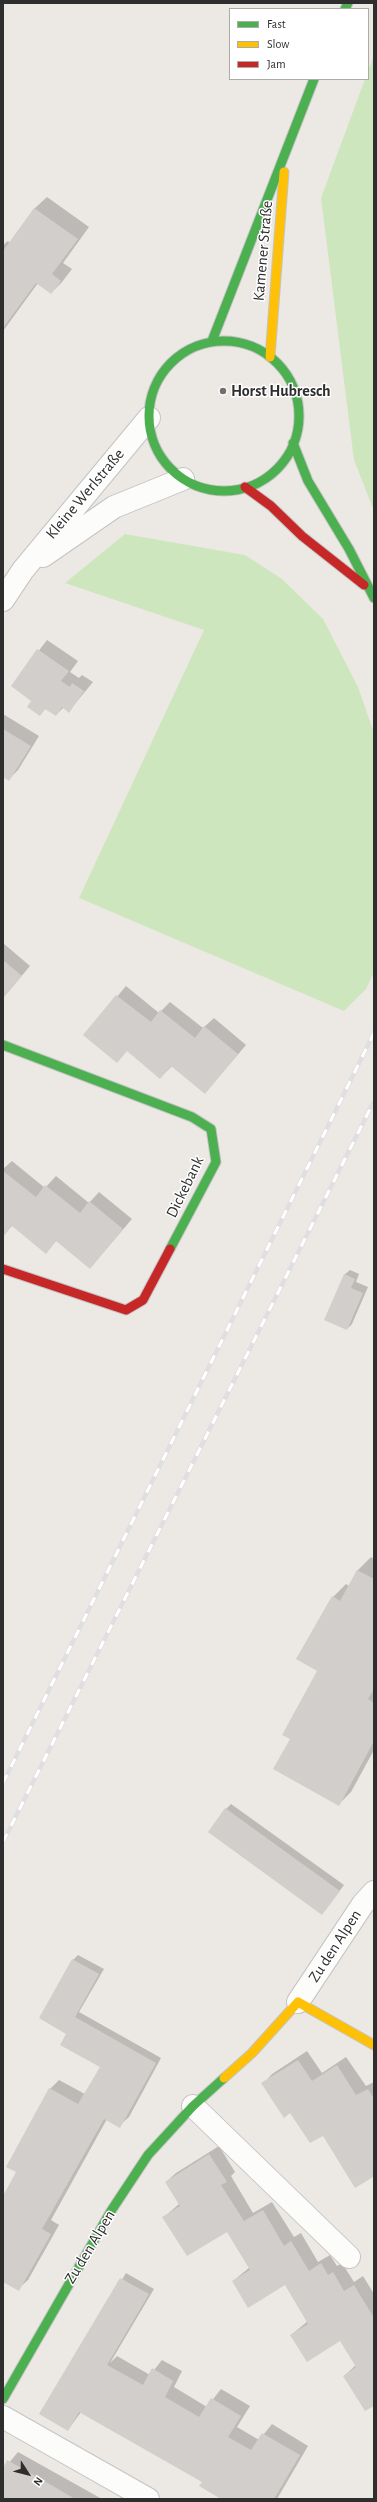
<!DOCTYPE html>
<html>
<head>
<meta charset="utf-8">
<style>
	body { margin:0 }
	#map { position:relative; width:377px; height:2502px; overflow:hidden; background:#ece8e4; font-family:"Alegreya Sans",sans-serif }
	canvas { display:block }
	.frame { position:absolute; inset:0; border:4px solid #2e2e2e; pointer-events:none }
	.legend { position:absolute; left:229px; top:8px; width:140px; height:72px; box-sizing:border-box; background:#fff; border:1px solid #ababab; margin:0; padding:5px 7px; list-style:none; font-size:12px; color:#2e2e2e }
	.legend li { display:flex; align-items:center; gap:8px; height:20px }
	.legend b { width:20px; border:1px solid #ababab }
	.north { position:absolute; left:8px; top:2454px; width:40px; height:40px; -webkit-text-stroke:3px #fff; paint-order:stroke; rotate:126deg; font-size:11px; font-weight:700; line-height:16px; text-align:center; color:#2e2e2e }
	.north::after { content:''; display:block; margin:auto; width:14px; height:18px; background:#2e2e2e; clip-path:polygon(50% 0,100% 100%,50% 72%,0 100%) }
</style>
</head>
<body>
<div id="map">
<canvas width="377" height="2502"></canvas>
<div class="frame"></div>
<ul class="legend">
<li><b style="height:5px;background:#4caf50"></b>Fast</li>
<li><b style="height:5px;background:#ffc107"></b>Slow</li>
<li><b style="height:5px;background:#c62828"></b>Jam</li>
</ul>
<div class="north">N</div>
</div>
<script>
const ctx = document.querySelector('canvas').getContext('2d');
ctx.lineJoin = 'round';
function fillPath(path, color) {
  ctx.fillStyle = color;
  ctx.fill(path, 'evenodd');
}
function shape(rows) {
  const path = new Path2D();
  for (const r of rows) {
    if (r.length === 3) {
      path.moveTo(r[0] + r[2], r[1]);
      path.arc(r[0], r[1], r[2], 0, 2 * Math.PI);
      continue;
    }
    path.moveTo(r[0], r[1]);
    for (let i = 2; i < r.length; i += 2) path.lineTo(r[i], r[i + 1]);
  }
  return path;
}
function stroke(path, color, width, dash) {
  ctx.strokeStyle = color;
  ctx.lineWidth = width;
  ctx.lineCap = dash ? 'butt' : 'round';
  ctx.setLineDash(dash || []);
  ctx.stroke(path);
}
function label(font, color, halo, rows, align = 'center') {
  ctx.font = font + ' "Alegreya Sans",sans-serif';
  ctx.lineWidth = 3;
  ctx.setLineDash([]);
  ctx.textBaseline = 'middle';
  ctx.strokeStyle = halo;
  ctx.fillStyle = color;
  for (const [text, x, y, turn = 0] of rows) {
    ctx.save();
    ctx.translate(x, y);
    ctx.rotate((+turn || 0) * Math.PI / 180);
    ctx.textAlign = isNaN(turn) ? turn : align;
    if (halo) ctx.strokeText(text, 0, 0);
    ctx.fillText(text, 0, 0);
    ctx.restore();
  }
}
const green = shape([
	[374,55,374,511,354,460,321,198,365,79,368,79,368,71],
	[125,534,245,555,282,579,323,619,358,687,374,733,374,972,366,989,344,1011,79,898,204,630,65,583]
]);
const shadow = shape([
	[47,197,89,227,63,263,72,269,62,282,51,293,38,283,3,331,3,245,8,241,10,243,35,208],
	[47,640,78,661,70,672,79,678,82,675,93,682,69,711,64,707,56,715,46,708,40,715,33,700,12,686],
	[3,714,39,736,18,770,9,779,3,776],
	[3,943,30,966,3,998],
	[126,986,159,1013,170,1002,203,1028,214,1018,246,1045,205,1093,172,1066,160,1078,127,1050,85,1035],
	[12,1161,45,1188,56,1176,89,1203,99,1192,132,1219,90,1268,57,1240,46,1252,13,1225,3,1235,3,1169],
	[350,1270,359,1274,356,1282,368,1287,352,1324,347,1329,344,1275],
	[371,1557,374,1559,374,1750,351,1792,338,1805,292,1739,318,1671,333,1597,346,1584,349,1586,358,1570],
	[231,1804,344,1885,322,1914,226,1809],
	[78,1955,104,1969,79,2012,161,2058,129,2117,119,2126,107,2119,51,2220,59,2225,28,2280,18,2289,3,2281,3,2192,5,2194,17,2172,50,2089,59,2080,85,2094,101,2067,68,2033,73,1960],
	[307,2051,322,2073,346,2057,366,2086,374,2082,374,2177,323,2134,291,2111,263,2084,272,2074],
	[219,2146,235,2172,231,2176,253,2213,272,2202,294,2237,301,2233,318,2262,330,2255,337,2266,342,2263,354,2282,363,2276,374,2294,374,2405,344,2376,356,2365,340,2340,291,2335,308,2321,285,2284,233,2281,250,2267,227,2230,164,2217,179,2204,166,2182,176,2173],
	[126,2273,154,2289,110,2363,117,2356,150,2375,162,2360,182,2371,174,2387,207,2407,221,2389,250,2406,237,2427,259,2440,272,2424,308,2446,277,2499,222,2499,203,2482,81,2412,68,2430,40,2413],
	[18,2452,102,2499,3,2499,3,2470]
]);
const building = shape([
	[34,208,78,239,52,274,61,281,51,294,36,283,3,328,3,251],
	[37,649,69,671,61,681,70,687,72,683,84,691,69,713,62,707,56,716,45,709,40,716,27,707,31,701,11,686],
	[3,729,31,746,9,781,3,777],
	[3,960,22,976,3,998],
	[116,995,151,1022,160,1010,195,1038,204,1026,238,1054,205,1094,171,1066,160,1079,127,1051,117,1063,83,1035],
	[3,1171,36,1197,45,1185,80,1213,89,1201,123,1229,90,1269,56,1241,46,1254,12,1226,3,1237],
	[344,1274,355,1279,351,1288,363,1293,347,1330,324,1320],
	[357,1570,374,1579,374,1689,368,1699,374,1703,374,1741,339,1806,273,1769,290,1739,282,1735,317,1671,296,1659,332,1596,340,1601],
	[225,1808,340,1891,322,1915,208,1832],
	[72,1959,99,1974,75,2017,156,2063,120,2128,104,2119,42,2229,51,2234,19,2291,3,2282,3,2196,16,2172,6,2167,49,2088,78,2104,100,2067,60,2045,66,2034,39,2018],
	[298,2060,312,2081,337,2065,356,2095,368,2089,374,2099,374,2178,373,2177,355,2188,323,2136,310,2143,290,2113,284,2118,261,2083],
	[209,2154,227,2182,221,2185,244,2221,263,2210,284,2246,291,2241,309,2271,321,2263,328,2275,333,2272,344,2291,354,2285,374,2318,374,2406,365,2411,343,2376,356,2367,340,2341,307,2362,290,2335,308,2324,285,2285,248,2308,232,2281,250,2270,227,2232,187,2256,162,2217,180,2206,165,2182],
	[120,2278,149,2294,107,2365,143,2385,152,2368,173,2381,165,2397,199,2417,211,2398,241,2416,228,2437,251,2450,262,2433,300,2455,274,2499,221,2499,199,2486,202,2482,79,2412,68,2431,39,2414],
	[7,2460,39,2478,75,2499,3,2499,3,2468]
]);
const street = shape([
	[43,556,114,507,183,479],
	[3,600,23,570,149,418],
	[298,2002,363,1904,374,1892],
	[193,2106,349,2257],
	[3,2417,148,2499]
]);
const fast = shape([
	[345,9,348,3],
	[212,341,314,79],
	[224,416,75],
	[293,443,308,481,349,549,374,598],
	[3,1045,192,1117,211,1129,216,1162,170,1249],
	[3,2399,111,2211,148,2155,193,2106,224,2078]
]);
const slow = shape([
	[270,357,284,172],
	[224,2078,252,2053,298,2002,374,2045]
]);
const jam = shape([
	[245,487,271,506,302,536,364,585],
	[3,1269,126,1310,143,1300,170,1249]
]);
const rail = shape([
	[3,1783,374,1033],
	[3,1842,374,1101]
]);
const markers = [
	[223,391,4,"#706f6e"]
];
const streetNames = [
	["Kamener Straße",263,251,-85],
	["Kleine Werlstraße",85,494,-50],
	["Dickebank",185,1187,-64],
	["Zu den Alpen",335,1946,-57],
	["Zu den Alpen",90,2247,-59]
];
const poiNames = [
	["Horst Hubresch",231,391]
];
fillPath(green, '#cee6be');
fillPath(shadow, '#0003');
fillPath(building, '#d1cecb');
stroke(street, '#c5c4c5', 24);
stroke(fast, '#c5c4c5', 11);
stroke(slow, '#c5c4c5', 11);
stroke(jam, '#c5c4c5', 11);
stroke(street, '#fcfcfb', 22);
stroke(fast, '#4caf50', 9);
stroke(slow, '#ffc107', 9);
stroke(jam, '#c62828', 9);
stroke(rail, '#dfdfe1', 4.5);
stroke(rail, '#fff', 3, [9]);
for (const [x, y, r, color] of markers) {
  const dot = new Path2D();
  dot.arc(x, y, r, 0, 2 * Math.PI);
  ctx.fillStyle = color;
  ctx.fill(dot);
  stroke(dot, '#fff', 1.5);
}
label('16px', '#2e2e2e', '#fff', streetNames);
label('bold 16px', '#2e2e2e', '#fff', poiNames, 'left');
</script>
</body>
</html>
